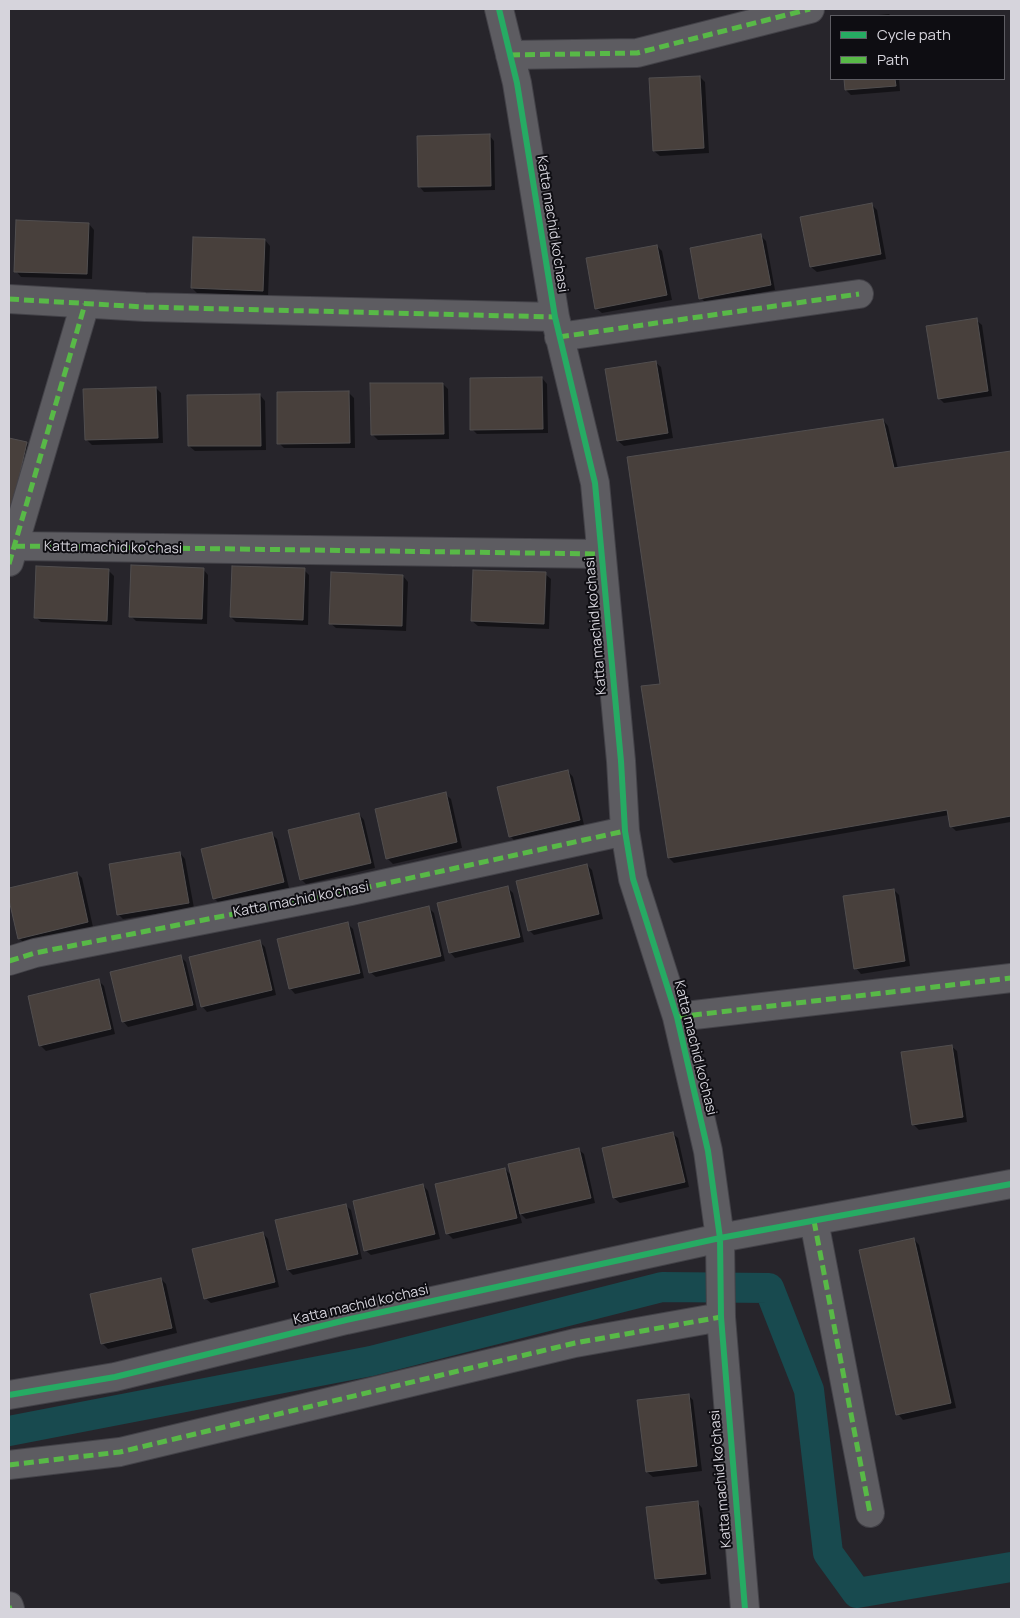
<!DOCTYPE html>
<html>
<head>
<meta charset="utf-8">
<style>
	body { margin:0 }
	#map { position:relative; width:1020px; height:1618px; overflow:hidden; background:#27252b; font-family:Manrope,sans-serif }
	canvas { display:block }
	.frame { position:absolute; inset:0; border:10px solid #d6d4dc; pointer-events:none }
	.legend { position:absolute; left:830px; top:15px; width:175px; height:65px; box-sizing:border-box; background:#0e0d12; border:1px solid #5e5d63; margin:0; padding:6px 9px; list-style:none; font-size:15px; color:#d6d4dc }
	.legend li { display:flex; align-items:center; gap:10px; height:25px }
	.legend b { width:25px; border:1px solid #5e5d63 }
</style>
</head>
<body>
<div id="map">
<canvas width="1020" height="1618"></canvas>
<div class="frame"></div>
<ul class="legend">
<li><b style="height:6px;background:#26ab63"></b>Cycle path</li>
<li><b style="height:6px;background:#58b947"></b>Path</li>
</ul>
</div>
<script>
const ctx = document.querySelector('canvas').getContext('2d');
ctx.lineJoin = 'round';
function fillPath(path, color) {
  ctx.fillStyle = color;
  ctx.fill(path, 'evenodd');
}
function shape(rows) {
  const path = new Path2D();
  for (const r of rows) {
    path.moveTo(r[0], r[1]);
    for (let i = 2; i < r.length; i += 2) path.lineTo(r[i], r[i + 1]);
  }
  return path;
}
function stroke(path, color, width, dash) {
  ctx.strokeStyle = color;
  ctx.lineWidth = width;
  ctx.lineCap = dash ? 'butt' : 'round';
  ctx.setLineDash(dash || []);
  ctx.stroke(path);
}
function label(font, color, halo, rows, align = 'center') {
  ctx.font = font + ' Manrope,sans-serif';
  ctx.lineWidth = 4;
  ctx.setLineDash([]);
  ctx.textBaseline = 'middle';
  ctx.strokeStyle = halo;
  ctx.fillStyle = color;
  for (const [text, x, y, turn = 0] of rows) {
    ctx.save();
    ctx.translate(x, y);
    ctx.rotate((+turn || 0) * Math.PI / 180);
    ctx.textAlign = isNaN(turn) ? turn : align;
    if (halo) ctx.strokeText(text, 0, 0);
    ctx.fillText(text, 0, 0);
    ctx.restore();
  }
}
const shadow = shape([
	[889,14,891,16,868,16],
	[700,77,705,82,709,153,660,156,654,151],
	[845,79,899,79,900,91,851,95,846,90],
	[489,135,494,141,495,190,424,192,419,186],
	[871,204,877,210,886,259,817,272,811,267],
	[89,224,94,230,92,279,21,277,16,271],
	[761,236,766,241,775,290,706,303,701,298],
	[265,240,270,246,268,296,197,293,192,288],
	[657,246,662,251,672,300,602,313,596,308],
	[976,320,982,325,992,396,944,403,939,398],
	[655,362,661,367,673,438,624,446,618,441],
	[542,378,547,384,548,433,477,434,472,429],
	[443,384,448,389,449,439,378,440,372,434],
	[156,388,161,393,163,443,92,445,87,440],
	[349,393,354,398,355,448,284,448,279,443],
	[260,395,265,401,266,450,195,451,189,446],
	[883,420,888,426,898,469,1011,452,1011,822,956,831,951,826,949,815,674,863,669,858,661,685],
	[9,439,27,444,32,449,9,517],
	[203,569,208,575,207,624,136,621,131,616],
	[108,570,114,576,112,625,41,622,36,617],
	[304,570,309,575,308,625,236,622,231,617],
	[545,574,551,579,549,629,478,626,472,621],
	[403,576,408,582,406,631,336,628,330,623],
	[568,771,573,777,584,825,515,841,510,836],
	[445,794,451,799,462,848,393,864,388,859],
	[359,814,364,820,375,868,306,884,301,879],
	[272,834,277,839,289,888,220,904,214,898],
	[180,853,185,859,194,908,123,919,118,914],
	[587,865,592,870,603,919,534,935,529,930],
	[77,873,82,878,93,927,24,943,19,938,9,889],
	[508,888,513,893,524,942,455,958,450,952],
	[894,890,899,895,910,966,861,974,856,968],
	[428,907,434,913,445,961,376,977,370,972],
	[348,924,353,929,364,978,295,994,290,988],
	[260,942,265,947,276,995,207,1012,202,1006],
	[181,957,186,962,197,1010,128,1027,123,1021],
	[98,980,104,986,115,1034,46,1051,40,1045],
	[951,1046,957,1051,967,1122,919,1130,913,1124],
	[672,1133,678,1138,689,1187,620,1203,614,1198,603,1149],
	[578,1149,584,1154,595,1203,526,1219,519,1212,522,1223,453,1239,448,1234,505,1169,512,1176],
	[423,1185,428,1191,440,1239,371,1255,365,1250],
	[345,1205,351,1210,362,1259,293,1275,288,1270],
	[263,1233,268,1239,279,1287,211,1303,205,1298],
	[914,1239,919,1245,956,1408,903,1420,898,1414],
	[161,1279,166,1284,177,1333,108,1349,103,1344,92,1295],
	[688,1395,693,1400,702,1471,653,1477,647,1472],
	[697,1502,702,1508,711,1579,661,1584,656,1579]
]);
const canal = shape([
	[9,1431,371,1361,662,1287,769,1288,809,1390,828,1553,857,1593,1011,1567]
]);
const building = shape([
	[700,76,704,148,653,151,649,78,700,76],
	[844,79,895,79,896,86,845,90,844,79],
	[490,134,491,186,418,187,417,136,490,134],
	[872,203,881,254,810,267,800,217,872,203],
	[16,220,89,223,87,274,14,272,16,220],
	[761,234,771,285,699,299,690,248,761,234],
	[193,237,265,239,263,291,191,288,193,237],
	[657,245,667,295,595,309,586,258,657,245],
	[977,318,988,391,938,399,926,326,977,318],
	[656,361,668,433,617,441,605,369,656,361],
	[542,377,543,429,470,430,470,378,542,377],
	[370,383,443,383,444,434,371,435,370,383],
	[156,387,158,438,85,440,83,389,156,387],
	[349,391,350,443,277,444,277,392,349,391],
	[260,394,261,446,188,446,187,395,260,394],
	[883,419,894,468,1011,451,1011,816,950,827,947,810,668,858,641,686,660,684,627,457,883,419],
	[9,438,27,442,11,514,9,513,9,438],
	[131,565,204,568,202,619,129,617,131,565],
	[36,566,109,569,107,621,34,618,36,566],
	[232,566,305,568,303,620,230,617,232,566],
	[473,570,546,572,544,624,471,621,473,570],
	[331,572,403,575,402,626,329,624,331,572],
	[568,770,580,820,509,837,497,787,568,770],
	[446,792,457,842,386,859,375,809,446,792],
	[359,813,371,863,300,880,288,830,359,813],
	[272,832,284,882,213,899,201,849,272,832],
	[180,852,189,903,117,915,109,864,180,852],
	[587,864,599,914,528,931,516,881,587,864],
	[77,872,88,922,18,939,9,900,9,888,77,872],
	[508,886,520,937,449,953,437,903,508,886],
	[894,889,905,961,854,969,843,896,894,889],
	[429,906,441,956,369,973,358,923,429,906],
	[348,922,360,973,289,989,277,939,348,922],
	[260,940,272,990,201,1007,189,957,260,940],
	[181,955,193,1005,122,1022,110,972,181,955],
	[99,979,111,1029,39,1046,28,996,99,979],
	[952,1045,963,1117,912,1125,901,1052,952,1045],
	[673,1132,685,1182,613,1198,602,1148,673,1132],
	[579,1148,591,1198,520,1214,508,1164,579,1148],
	[505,1168,517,1218,446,1234,435,1184,505,1168],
	[423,1184,435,1234,364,1251,353,1201,423,1184],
	[346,1204,358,1254,287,1270,275,1220,346,1204],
	[263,1232,275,1282,204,1299,192,1249,263,1232],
	[914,1238,951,1403,896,1415,859,1250,914,1238],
	[161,1278,172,1328,101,1344,90,1294,161,1278],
	[689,1394,697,1466,646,1472,637,1400,689,1394],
	[698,1501,706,1574,655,1579,646,1507,698,1501]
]);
const minor = shape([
	[499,9,517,83,555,317,595,483,621,761,625,831,633,879,677,1017,708,1151,720,1238,721,1317,745,1609],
	[510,55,637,53,810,9],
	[9,299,145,307,555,317],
	[559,337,859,294],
	[15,546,601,554],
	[9,562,85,304],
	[9,961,35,953,351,891,625,831],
	[677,1017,1011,978],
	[814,1221,870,1513],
	[9,1395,115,1377,346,1320,720,1238,1011,1184],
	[9,1465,120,1452,575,1343,721,1317],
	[9,1606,10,1609]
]);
const quiet = shape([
	[510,55,637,53,810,9],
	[9,299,145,307,555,317],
	[559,337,859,294],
	[15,546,601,554],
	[9,564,85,304],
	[9,961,35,953,351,891,625,831],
	[677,1017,1011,978],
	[814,1221,870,1513],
	[9,1465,120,1452,575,1343,721,1317],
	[9,1606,10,1609]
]);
const cycleway = shape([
	[499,9,517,83,555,317,595,483,621,761,625,831,633,879,677,1017,708,1151,720,1238,721,1317,745,1609],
	[9,1395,115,1377,346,1320,720,1238,1011,1184]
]);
const streetNames = [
	["Katta machid ko'chasi",552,224,81],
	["Katta machid ko'chasi",113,548,1],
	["Katta machid ko'chasi",596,626,-95],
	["Katta machid ko'chasi",301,900,-11],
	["Katta machid ko'chasi",695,1048,76],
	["Katta machid ko'chasi",361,1305,-13],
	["Katta machid ko'chasi",721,1479,-95]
];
fillPath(shadow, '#0007');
stroke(canal, '#184a4f', 30);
fillPath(building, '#48403c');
stroke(building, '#514e4f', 1);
stroke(minor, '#434248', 30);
stroke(minor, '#5d5c61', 28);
stroke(quiet, '#58b947', 5, [10, 5]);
stroke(cycleway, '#26ab63', 6);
label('14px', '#d6d4dc', '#0e0d12', streetNames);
</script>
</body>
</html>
